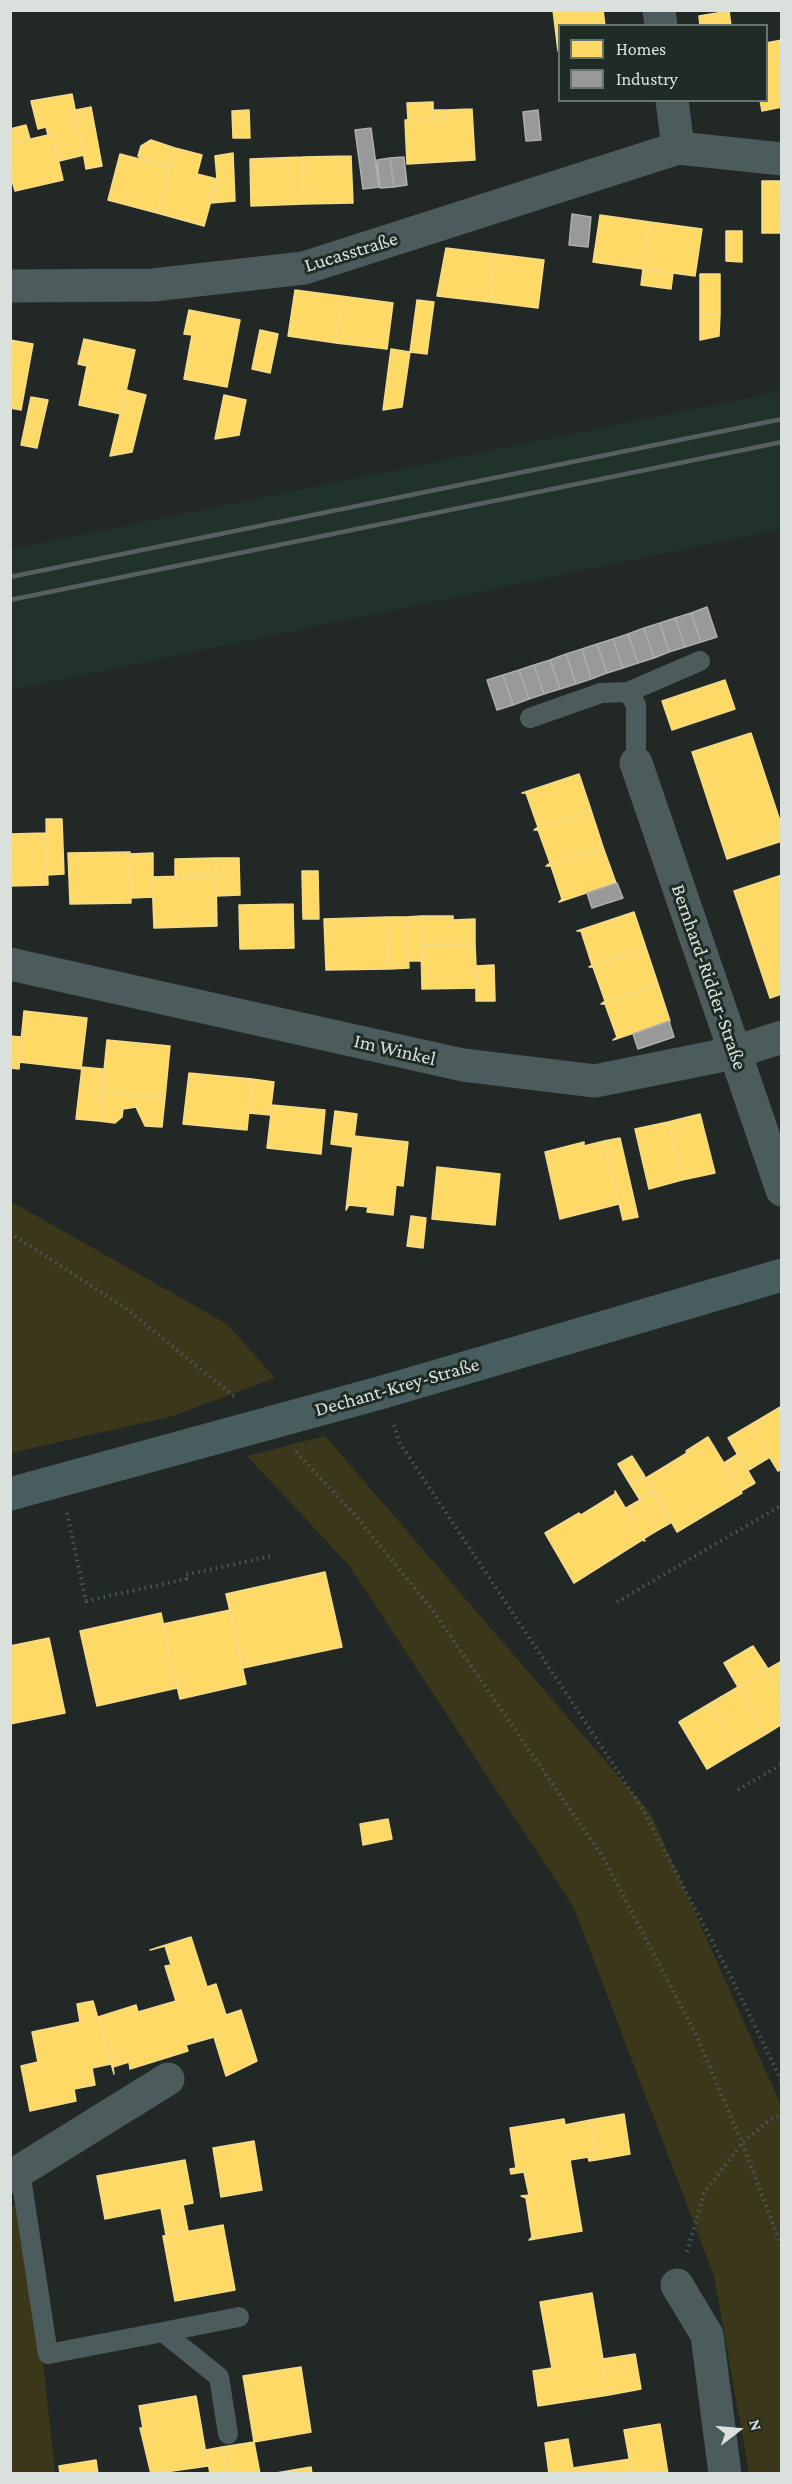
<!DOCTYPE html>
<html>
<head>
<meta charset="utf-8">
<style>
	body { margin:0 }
	#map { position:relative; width:792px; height:2484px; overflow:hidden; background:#222825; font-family:"Crimson Pro",serif }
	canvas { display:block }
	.frame { position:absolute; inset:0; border:12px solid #dae1dd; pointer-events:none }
	.legend { position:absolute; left:558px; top:24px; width:210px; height:78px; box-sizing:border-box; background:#1f2b25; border:2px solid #6a746f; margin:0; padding:8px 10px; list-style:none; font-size:18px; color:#dae1dd }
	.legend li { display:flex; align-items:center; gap:12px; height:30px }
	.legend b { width:30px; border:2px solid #6a746f }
	.north { position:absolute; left:708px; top:2400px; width:60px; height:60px; -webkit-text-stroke:4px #1f2b25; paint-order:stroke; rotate:74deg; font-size:16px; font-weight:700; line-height:24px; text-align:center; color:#dae1dd }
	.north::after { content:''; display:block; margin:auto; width:21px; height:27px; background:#dae1dd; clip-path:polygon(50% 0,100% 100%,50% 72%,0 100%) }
</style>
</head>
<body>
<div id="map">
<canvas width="792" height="2484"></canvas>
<div class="frame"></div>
<ul class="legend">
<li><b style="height:16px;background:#ffd966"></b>Homes</li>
<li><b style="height:16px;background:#999"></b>Industry</li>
</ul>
<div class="north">N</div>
</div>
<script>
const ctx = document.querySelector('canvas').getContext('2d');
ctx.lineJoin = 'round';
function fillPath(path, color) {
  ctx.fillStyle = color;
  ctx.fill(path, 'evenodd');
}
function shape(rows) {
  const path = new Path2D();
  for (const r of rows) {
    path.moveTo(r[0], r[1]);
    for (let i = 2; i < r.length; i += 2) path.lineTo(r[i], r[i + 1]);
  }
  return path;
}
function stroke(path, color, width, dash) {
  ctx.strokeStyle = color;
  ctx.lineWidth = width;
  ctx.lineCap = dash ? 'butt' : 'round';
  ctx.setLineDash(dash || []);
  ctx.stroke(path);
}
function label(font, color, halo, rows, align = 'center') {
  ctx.font = font + ' "Crimson Pro",serif';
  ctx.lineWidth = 6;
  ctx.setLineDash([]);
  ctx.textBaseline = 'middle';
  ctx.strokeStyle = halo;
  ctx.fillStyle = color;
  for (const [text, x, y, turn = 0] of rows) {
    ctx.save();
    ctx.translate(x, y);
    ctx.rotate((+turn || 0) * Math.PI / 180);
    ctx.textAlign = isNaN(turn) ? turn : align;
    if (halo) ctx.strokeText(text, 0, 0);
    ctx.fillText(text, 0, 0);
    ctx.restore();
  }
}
const built = shape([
	[781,391,781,529,11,690,11,549]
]);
const green = shape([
	[10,1201,227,1324,275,1378,173,1416,11,1453],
	[325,1436,651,1814,781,2105,781,2473,749,2473,714,2276,574,1908,348,1564,247,1456],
	[26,2205,55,2473,11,2473,10,2206]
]);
const homes = shape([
	[553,10,603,10,605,26,560,26,558,51,553,10],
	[729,11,731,26,700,26,699,16,729,11],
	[782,40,782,56,766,59,766,43,782,40],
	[782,56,782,107,762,111,760,100,766,100,766,59,782,56],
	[72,94,84,155,59,161,52,134,48,135,46,127,38,129,31,101,72,94],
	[433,102,433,119,408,120,407,103,433,102],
	[91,107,102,166,86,169,76,110,91,107],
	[472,109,475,160,407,164,405,120,446,118,446,110,472,109],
	[249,110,250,138,233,138,232,111,249,110],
	[433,110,446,110,446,118,433,119,433,110],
	[26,125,30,139,10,144,10,129,26,125],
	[52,134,63,180,15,191,10,173,10,144,52,134],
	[151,140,175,148,170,167,141,159,138,156,141,146,151,140],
	[175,148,202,155,197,174,217,179,204,226,157,213,175,148],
	[233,153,235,201,211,203,217,179,215,156,233,153],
	[120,154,170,167,157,213,108,200,120,154],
	[351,156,353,203,304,204,302,157,351,156],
	[302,157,304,204,251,206,250,159,302,157],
	[762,181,782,181,782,233,762,233,762,181],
	[600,215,650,222,643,269,593,262,600,215],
	[650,222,702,229,695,276,643,269,650,222],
	[726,231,742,231,742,262,726,261,726,231],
	[446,248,495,254,490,302,437,296,446,248],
	[495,254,544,260,538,308,490,302,495,254],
	[643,269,673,273,671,289,641,285,643,269],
	[700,274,720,274,720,314,700,314,700,274],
	[295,290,341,296,336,343,288,336,295,290],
	[341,296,393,303,387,349,336,343,341,296],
	[417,300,434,302,427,354,410,352,417,300],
	[189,310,240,320,227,387,184,379,192,335,184,334,189,310],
	[700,314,720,314,719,336,700,340,700,314],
	[260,330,278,334,270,373,252,369,260,330],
	[84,339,135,350,121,414,79,405,87,366,78,364,84,339],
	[10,340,33,344,21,410,10,408,10,340],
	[391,349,410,352,402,407,383,410,391,349],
	[126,390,146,395,132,452,110,456,126,390],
	[224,395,246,400,239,435,215,439,224,395],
	[31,397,48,400,41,430,25,426,31,397],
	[25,426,41,430,37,448,21,445,25,426],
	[725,680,735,709,672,730,662,701,725,680],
	[751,733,782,827,782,841,727,859,692,752,751,733],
	[579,774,591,810,534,830,538,827,526,793,522,793,579,774],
	[591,810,603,847,546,866,550,863,538,830,534,830,591,810],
	[46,819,62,819,64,874,47,875,46,819],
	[46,833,48,885,10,886,10,834,46,833],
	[603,847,616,883,559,902,562,899,551,866,546,866,603,847],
	[130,852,131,903,70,904,68,853,130,852],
	[153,853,153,897,131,898,130,854,153,853],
	[216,858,239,858,240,895,216,896,216,858],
	[216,858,216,875,175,876,175,859,216,858],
	[302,871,318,871,319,919,303,919,302,871],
	[216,875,217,926,154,928,152,877,216,875],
	[782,875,782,994,770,998,734,891,782,875],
	[293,904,294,948,240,949,239,905,293,904],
	[634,912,646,948,589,967,592,965,581,931,577,931,634,912],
	[421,916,422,961,409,961,406,917,421,916],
	[421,916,453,916,453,920,475,919,475,944,421,945,421,916],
	[388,917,389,969,326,970,324,919,388,917],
	[388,917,406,917,409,968,389,969,388,917],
	[475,944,477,988,422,989,421,945,475,944],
	[646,948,658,984,601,1004,605,1001,593,967,589,967,646,948],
	[494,965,495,1001,476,1001,476,966,494,965],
	[658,984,670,1021,613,1040,617,1037,605,1004,601,1004,658,984],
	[24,1011,87,1018,81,1069,19,1062,24,1011],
	[10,1036,21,1037,19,1069,10,1068,10,1036],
	[107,1040,170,1046,165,1098,102,1091,107,1040],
	[82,1067,103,1069,99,1121,76,1119,82,1067],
	[189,1073,252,1079,247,1130,183,1124,189,1073],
	[252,1079,274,1082,270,1115,249,1113,252,1079],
	[102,1091,165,1098,162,1127,145,1126,136,1107,123,1109,122,1117,115,1123,99,1121,102,1091],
	[272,1105,325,1110,321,1154,267,1148,272,1105],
	[335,1111,357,1114,353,1147,331,1144,335,1111],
	[700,1114,715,1173,682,1180,668,1122,700,1114],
	[668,1122,682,1180,649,1189,635,1129,668,1122],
	[354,1136,408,1142,403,1186,396,1185,393,1215,367,1212,368,1207,349,1205,346,1210,354,1136],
	[620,1138,638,1217,623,1220,604,1141,620,1138],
	[604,1141,619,1204,560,1219,545,1152,584,1142,584,1146,604,1141],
	[437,1167,500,1174,495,1225,432,1219,437,1167],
	[411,1216,426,1218,423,1248,407,1246,411,1216],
	[782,1406,782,1469,778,1471,750,1425,782,1406],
	[750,1425,770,1457,747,1471,728,1438,750,1425],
	[708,1437,742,1493,677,1532,646,1478,687,1453,686,1451,708,1437],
	[738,1454,755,1483,741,1491,724,1463,738,1454],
	[632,1456,644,1475,630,1484,618,1464,632,1456],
	[644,1475,653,1492,640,1500,630,1484,644,1475],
	[615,1491,645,1541,642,1540,574,1583,545,1533,579,1513,581,1515,615,1494,615,1491],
	[653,1492,672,1522,658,1530,640,1500,653,1492],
	[640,1500,658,1530,643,1539,626,1508,640,1500],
	[325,1572,342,1647,243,1668,226,1594,325,1572],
	[230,1610,246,1684,180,1699,163,1624,230,1610],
	[161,1613,177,1688,97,1706,80,1631,161,1613],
	[49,1638,65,1713,10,1724,10,1646,49,1638],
	[753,1646,768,1669,738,1687,724,1663,753,1646],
	[782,1661,782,1692,768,1669,782,1661],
	[768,1669,782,1692,782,1724,766,1734,738,1687,768,1669],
	[738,1687,766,1734,737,1751,709,1704,738,1687],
	[709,1704,737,1751,707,1769,679,1722,709,1704],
	[388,1819,392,1839,363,1845,360,1824,388,1819],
	[191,1937,207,1987,216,1984,226,2015,241,2010,257,2061,226,2076,214,2037,186,2045,188,2051,130,2069,129,2062,113,2067,114,2074,98,2017,136,2005,138,2012,176,2001,165,1966,171,1965,165,1946,150,1950,191,1937],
	[93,2001,111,2064,92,2068,95,2085,74,2089,76,2101,30,2111,21,2066,38,2062,32,2032,80,2022,77,2004,93,2001],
	[624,2114,630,2154,596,2160,590,2120,624,2114],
	[564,2119,565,2125,590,2120,596,2160,589,2161,588,2157,570,2160,582,2231,529,2240,532,2237,526,2198,521,2196,529,2195,524,2172,511,2174,510,2169,516,2168,510,2128,564,2119],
	[254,2141,262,2190,221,2197,213,2148,254,2141],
	[185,2160,193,2203,183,2205,188,2231,166,2235,161,2208,105,2219,97,2176,185,2160],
	[223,2225,235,2290,175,2301,163,2236,223,2225],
	[592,2293,609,2395,538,2406,533,2371,552,2368,540,2302,592,2293],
	[635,2354,641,2389,609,2395,603,2359,635,2354],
	[301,2367,311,2432,254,2442,243,2376,301,2367],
	[196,2396,208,2466,151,2474,140,2428,143,2428,139,2406,196,2396],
	[660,2424,668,2474,632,2474,624,2430,660,2424],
	[568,2439,573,2468,630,2459,632,2474,549,2474,545,2443,568,2439],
	[254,2442,260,2474,227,2474,222,2447,254,2442],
	[222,2447,227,2474,210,2474,206,2450,222,2447],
	[96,2460,98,2474,60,2474,59,2466,96,2460],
	[311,2467,312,2474,276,2474,276,2473,311,2467]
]);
const industry = shape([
	[538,110,541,140,526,141,523,112,538,110],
	[371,128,379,187,363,189,355,130,371,128],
	[404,157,407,185,394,187,390,158,404,157],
	[390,158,394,187,380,188,377,160,390,158],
	[572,214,591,217,588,247,569,245,572,214],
	[707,607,717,637,701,642,691,613,707,607],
	[691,613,701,642,685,647,675,618,691,613],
	[675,618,685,647,669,652,660,623,675,618],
	[660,623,669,652,654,658,644,628,660,623],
	[644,628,654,658,638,663,628,634,644,628],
	[628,634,638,663,623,668,613,639,628,634],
	[613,639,623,668,607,673,597,644,613,639],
	[597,644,607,673,591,679,582,649,597,644],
	[582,649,591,679,576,684,566,654,582,649],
	[566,654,576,684,560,689,550,660,566,654],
	[550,660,560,689,544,694,534,665,550,660],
	[534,665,544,694,529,699,519,670,534,665],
	[519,670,529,699,513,705,503,675,519,670],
	[503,675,513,705,497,710,487,680,503,675],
	[617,883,623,898,592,908,587,893,617,883],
	[669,1021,674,1037,638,1049,633,1034,669,1021]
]);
const path = shape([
	[10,1233,124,1307,235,1397],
	[394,1425,399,1442,641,1806,730,1975,782,2082],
	[296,1452,354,1514,431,1608,603,1857,697,2037,742,2143,782,2247],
	[67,1513,86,1601,186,1579,185,1575,272,1556],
	[617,1602,782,1505],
	[738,1790,782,1764],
	[687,2252,704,2193,742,2143,768,2121,782,2115]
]);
const lane = shape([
	[628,692,700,661],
	[530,718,601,693,628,692,636,705,636,763],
	[20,2171,48,2354,163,2332],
	[228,2434,219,2377,163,2332,239,2317]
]);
const street = shape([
	[659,10,661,26],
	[672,100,678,148],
	[10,286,153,285,304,268,678,148,782,159],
	[636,763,782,1190],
	[10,964,463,1065,595,1081,729,1054,782,1037],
	[10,2177,168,2079],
	[677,2285,707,2335,725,2474]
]);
const secondary = shape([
	[10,1494,383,1392,782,1275]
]);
const rail = shape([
	[10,577,782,419],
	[10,600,782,442]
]);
const streetNames = [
	["Lucasstraße",351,252,-17],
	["Bernhard-Ridder-Straße",709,977,71],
	["Im Winkel",395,1050,13],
	["Dechant-Krey-Straße",397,1387,-16]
];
fillPath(built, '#20322a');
fillPath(green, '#3b371b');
fillPath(homes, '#ffd966');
stroke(homes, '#f4db8a', 1.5);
fillPath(industry, '#999');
stroke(industry, '#acafad', 1.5);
stroke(path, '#4d5958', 4, [1.5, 4.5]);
stroke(lane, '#4c5c5c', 20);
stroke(street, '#4c5c5c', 33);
stroke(secondary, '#485e5e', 33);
stroke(rail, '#566060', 4.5);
label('20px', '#dae1dd', '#1f2b25', streetNames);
</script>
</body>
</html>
